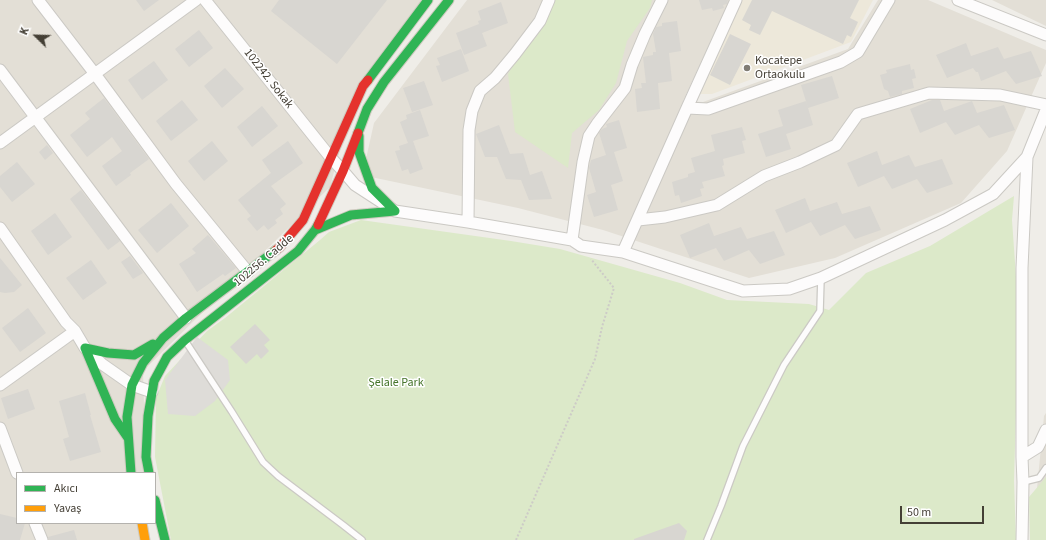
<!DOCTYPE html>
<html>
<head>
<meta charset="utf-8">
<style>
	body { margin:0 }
	#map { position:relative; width:1046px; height:540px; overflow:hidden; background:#efede8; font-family:"Source Sans 3",sans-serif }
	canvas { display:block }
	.legend { position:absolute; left:16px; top:472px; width:140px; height:52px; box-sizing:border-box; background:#fff; border:1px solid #b4b2ae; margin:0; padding:5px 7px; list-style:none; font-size:12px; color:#443f35 }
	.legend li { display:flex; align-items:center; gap:8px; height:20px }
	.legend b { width:20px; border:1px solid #b4b2ae }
	.north { position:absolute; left:16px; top:16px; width:40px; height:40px; -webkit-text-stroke:3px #fff; paint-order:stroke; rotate:293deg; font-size:11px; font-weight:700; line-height:16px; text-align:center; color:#443f35 }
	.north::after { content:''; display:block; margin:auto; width:14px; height:18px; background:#443f35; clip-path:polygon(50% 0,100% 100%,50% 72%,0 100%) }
	.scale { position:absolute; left:900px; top:506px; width:84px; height:18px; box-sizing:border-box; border:2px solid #443f35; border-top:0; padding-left:5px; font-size:12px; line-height:14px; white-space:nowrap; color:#443f35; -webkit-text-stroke:3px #fff; paint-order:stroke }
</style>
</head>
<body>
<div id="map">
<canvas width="1046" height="540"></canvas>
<ul class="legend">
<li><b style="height:5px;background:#30b455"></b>Akıcı</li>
<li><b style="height:5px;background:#ff9f0a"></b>Yavaş</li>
</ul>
<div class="north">K</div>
<div class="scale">50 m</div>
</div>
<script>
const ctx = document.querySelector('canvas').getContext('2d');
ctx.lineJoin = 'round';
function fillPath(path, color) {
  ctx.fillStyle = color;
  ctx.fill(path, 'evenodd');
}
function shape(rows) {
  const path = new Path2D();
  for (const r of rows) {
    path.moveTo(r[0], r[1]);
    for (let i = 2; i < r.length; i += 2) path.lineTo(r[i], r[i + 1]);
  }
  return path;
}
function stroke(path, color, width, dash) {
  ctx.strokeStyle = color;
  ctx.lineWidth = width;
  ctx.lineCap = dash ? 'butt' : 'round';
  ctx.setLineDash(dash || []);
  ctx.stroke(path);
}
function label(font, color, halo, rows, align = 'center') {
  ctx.font = font + ' "Source Sans 3",sans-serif';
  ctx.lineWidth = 3;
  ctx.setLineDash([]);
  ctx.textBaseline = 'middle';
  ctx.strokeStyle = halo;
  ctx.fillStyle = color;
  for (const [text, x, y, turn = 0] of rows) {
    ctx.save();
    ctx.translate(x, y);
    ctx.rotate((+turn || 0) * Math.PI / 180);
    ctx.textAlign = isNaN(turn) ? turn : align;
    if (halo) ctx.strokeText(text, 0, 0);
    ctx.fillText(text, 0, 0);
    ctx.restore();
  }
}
const residential = shape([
	[0,0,431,0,353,100,330,187,143,371,146,473,17,473,17,523,148,523,149,540,0,540],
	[467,0,730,0,683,101,703,102,848,49,878,0,928,0,1046,50,1046,63,1007,151,961,203,835,258,749,278,603,230,518,208,371,177,366,159,374,123],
	[992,0,1046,0,1046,26],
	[1046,413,1046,540,1032,540,1044,416]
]);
const education = shape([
	[742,0,873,0,851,42,712,94,699,94]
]);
const green = shape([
	[553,0,652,0,650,8,627,41,616,83,599,110,572,133,568,168,515,132,508,74,522,50,537,36],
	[1014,196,1012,220,1017,291,1016,336,1017,376,1014,481,1016,540,171,540,155,457,156,398,165,376,207,331,225,318,320,240,329,232,361,220,511,241,560,249,680,283,727,300,809,304,829,310,866,273,930,246],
	[1046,477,1046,540,1030,540,1029,497]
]);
const parking = shape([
	[197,337,228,360,230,380,215,401,195,416,168,414,165,380]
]);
const building = shape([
	[136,0,159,0,144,11],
	[279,0,387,0,337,64,271,11],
	[699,0,728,0,727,4,723,5,724,8,713,11,712,8,702,10],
	[752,0,859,0,850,18,858,22,851,37,847,35,843,44,772,11,760,35,749,30,751,25,742,20],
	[501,2,508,23,482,33,487,46,464,55,456,33,479,24,478,21,481,20,478,11],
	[677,21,681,51,669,53,672,81,658,83,660,109,637,112,635,89,642,88,641,83,646,83,643,57,653,55,653,52,656,52,653,34,656,27,662,26,662,23],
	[199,30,213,48,189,67,175,49],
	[730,34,751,44,730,85,710,75],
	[966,43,971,56,998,47,1004,59,1031,51,1042,76,1016,84,1006,71,981,81,978,72,976,72,973,68,947,78,936,55],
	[461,49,469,71,442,82,436,66,440,65,437,58],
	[154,61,168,80,142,100,128,80],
	[910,64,911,70,914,69,916,78,912,79,914,88,902,91,902,94,890,97,888,91,884,89,880,75,887,73,886,70],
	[225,68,244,89,222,108,204,86],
	[832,76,839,98,808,108,801,85],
	[424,81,433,105,412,112,403,88],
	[104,98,149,159,130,173,131,175,116,186,102,166,122,151,112,137,87,157,70,135,90,119,85,113],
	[182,100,198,120,171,141,156,121],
	[932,100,940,100,944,111,972,101,977,113,1004,105,1015,130,989,138,979,125,955,135,946,122,920,133,910,109],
	[806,101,813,125,786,134,791,149,766,157,758,134,783,126,778,110],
	[262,106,278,126,252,147,237,127],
	[420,110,429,136,413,141,423,169,410,174,408,169,402,171,395,151,400,150,399,146,408,143,400,122,407,119,406,115],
	[619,120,627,148,614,152,623,181,611,185,618,210,594,217,587,195,596,192,589,168,591,160,606,155,599,133,602,129,607,127,606,124],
	[499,125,510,154,523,153,530,175,542,171,552,199,529,200,521,180,506,179,497,157,485,157,476,134],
	[742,127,746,140,742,141,745,153,723,159,724,165,722,166,725,176,702,182,704,188,700,189,702,196,681,203,679,195,675,196,672,182,688,177,688,174,695,172,691,158,715,151,711,135],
	[212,141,228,161,204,181,188,161],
	[288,141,303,163,271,186,286,204,280,209,283,214,275,220,277,223,268,230,264,225,257,231,247,219,251,216,238,200,271,173,262,160],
	[47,145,53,153,45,160,39,152],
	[877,151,882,165,909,155,915,167,942,159,953,184,927,193,917,179,892,189,884,176,858,187,847,163],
	[17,162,35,184,12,202,0,187,0,176],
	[81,190,120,241,108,250,70,199],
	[805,198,810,211,837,202,842,214,870,206,881,230,855,239,845,225,820,236,811,222,786,233,775,210],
	[171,203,189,226,157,253,138,230],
	[55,213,72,237,48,255,31,231],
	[709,223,714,236,741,227,747,239,774,231,785,255,760,264,749,250,724,261,716,248,690,258,680,235],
	[208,235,236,268,225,276,223,274,197,292,179,264,196,253,192,249],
	[130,256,143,273,133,279,121,262],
	[0,258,22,285,14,292,5,293,0,292],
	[91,260,107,283,83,300,66,278],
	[28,308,46,333,20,352,2,328],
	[255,324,270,340,264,345,269,351,261,359,257,354,246,364,230,347],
	[28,389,35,409,8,419,1,398],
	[85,393,91,415,90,415,101,452,70,461,63,439,69,437,59,401],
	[0,514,17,518,17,523,25,523,20,540,0,540],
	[679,523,687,531,684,540,634,540,634,539],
	[74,530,77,540,49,540,48,537]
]);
const path = shape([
	[516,540,595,359,602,327,614,288,591,259]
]);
const lane = shape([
	[186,342,232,412,263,462,278,476,343,525,362,540],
	[1023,482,1039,478,1046,468],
	[707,540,721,506,743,446,784,365,820,311,821,278]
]);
const street = shape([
	[38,0,95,74,176,184,248,272],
	[205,0,331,158,343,171,355,185,395,211,468,222,572,240,581,246,623,252,687,108,736,0],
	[958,0,1046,35],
	[0,70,186,318],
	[687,108,708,109,841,62,858,52,889,0],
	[0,143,196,0],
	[638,220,665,217,717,205,764,176,800,162,836,145,858,114,929,93,1000,95,1046,105],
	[468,222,469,130,472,111,480,91,495,78,515,54,540,21,549,0],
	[0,228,66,322,75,331,85,348,102,364,132,385,152,392],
	[572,240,583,162,589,136,597,124,625,88,632,65,645,34,662,0],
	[623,252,743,291,789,289,821,278,945,220,993,194,1027,157],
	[0,385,75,331],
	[0,428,17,473],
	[1022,457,1038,447,1046,430],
	[35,523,42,540],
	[1022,540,1023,482,1022,457,1022,268,1027,157,1046,110]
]);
const fast = shape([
	[368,80,428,0],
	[358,133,367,109,384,82,449,0],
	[359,136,359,152,372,188,395,211],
	[315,230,351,215,395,211],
	[85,348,115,419,128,438],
	[85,348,108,353,134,355,153,344],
	[131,473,127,417,132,385,143,363,163,338,186,318,276,250],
	[149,473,146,457,148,416,154,381,167,357,185,340,298,251,315,230,318,225],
	[155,500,165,540]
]);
const slow = shape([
	[142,523,145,540]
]);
const jam = shape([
	[318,225,343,171,358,133],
	[276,250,280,247,303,220,363,86,368,80]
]);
const markers = [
	[747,68,4,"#807c74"]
];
const poiNames = [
	["Kocatepe",755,61],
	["Ortaokulu",755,75]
];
const streetNames = [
	["102242. Sokak",268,79,52],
	["102256. Cadde",264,261,-40]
];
const parkNames = [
	["Şelale Park",396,383]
];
fillPath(residential, '#e3dfd6');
fillPath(education, '#ede8da');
fillPath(green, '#dce9c9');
fillPath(parking, '#dedcd8');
fillPath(building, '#d8d6d1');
stroke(lane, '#cbc9c4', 8);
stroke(street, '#cbc9c4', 13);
stroke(fast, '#cecabf', 11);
stroke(slow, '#cecabf', 11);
stroke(jam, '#cecabf', 11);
stroke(path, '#cdcbc7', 2, [2, 2]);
stroke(lane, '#fdfcfc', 5.5);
stroke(street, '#fdfcfc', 11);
stroke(fast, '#30b455', 9);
stroke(slow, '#ff9f0a', 9);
stroke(jam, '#e5322d', 9);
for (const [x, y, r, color] of markers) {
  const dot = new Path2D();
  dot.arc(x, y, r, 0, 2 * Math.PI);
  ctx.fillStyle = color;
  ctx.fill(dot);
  stroke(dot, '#fff', 1.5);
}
label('12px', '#443f35', '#fff', poiNames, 'left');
label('12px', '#443f35', '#fff', streetNames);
label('12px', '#45742a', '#fff', parkNames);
</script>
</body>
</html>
